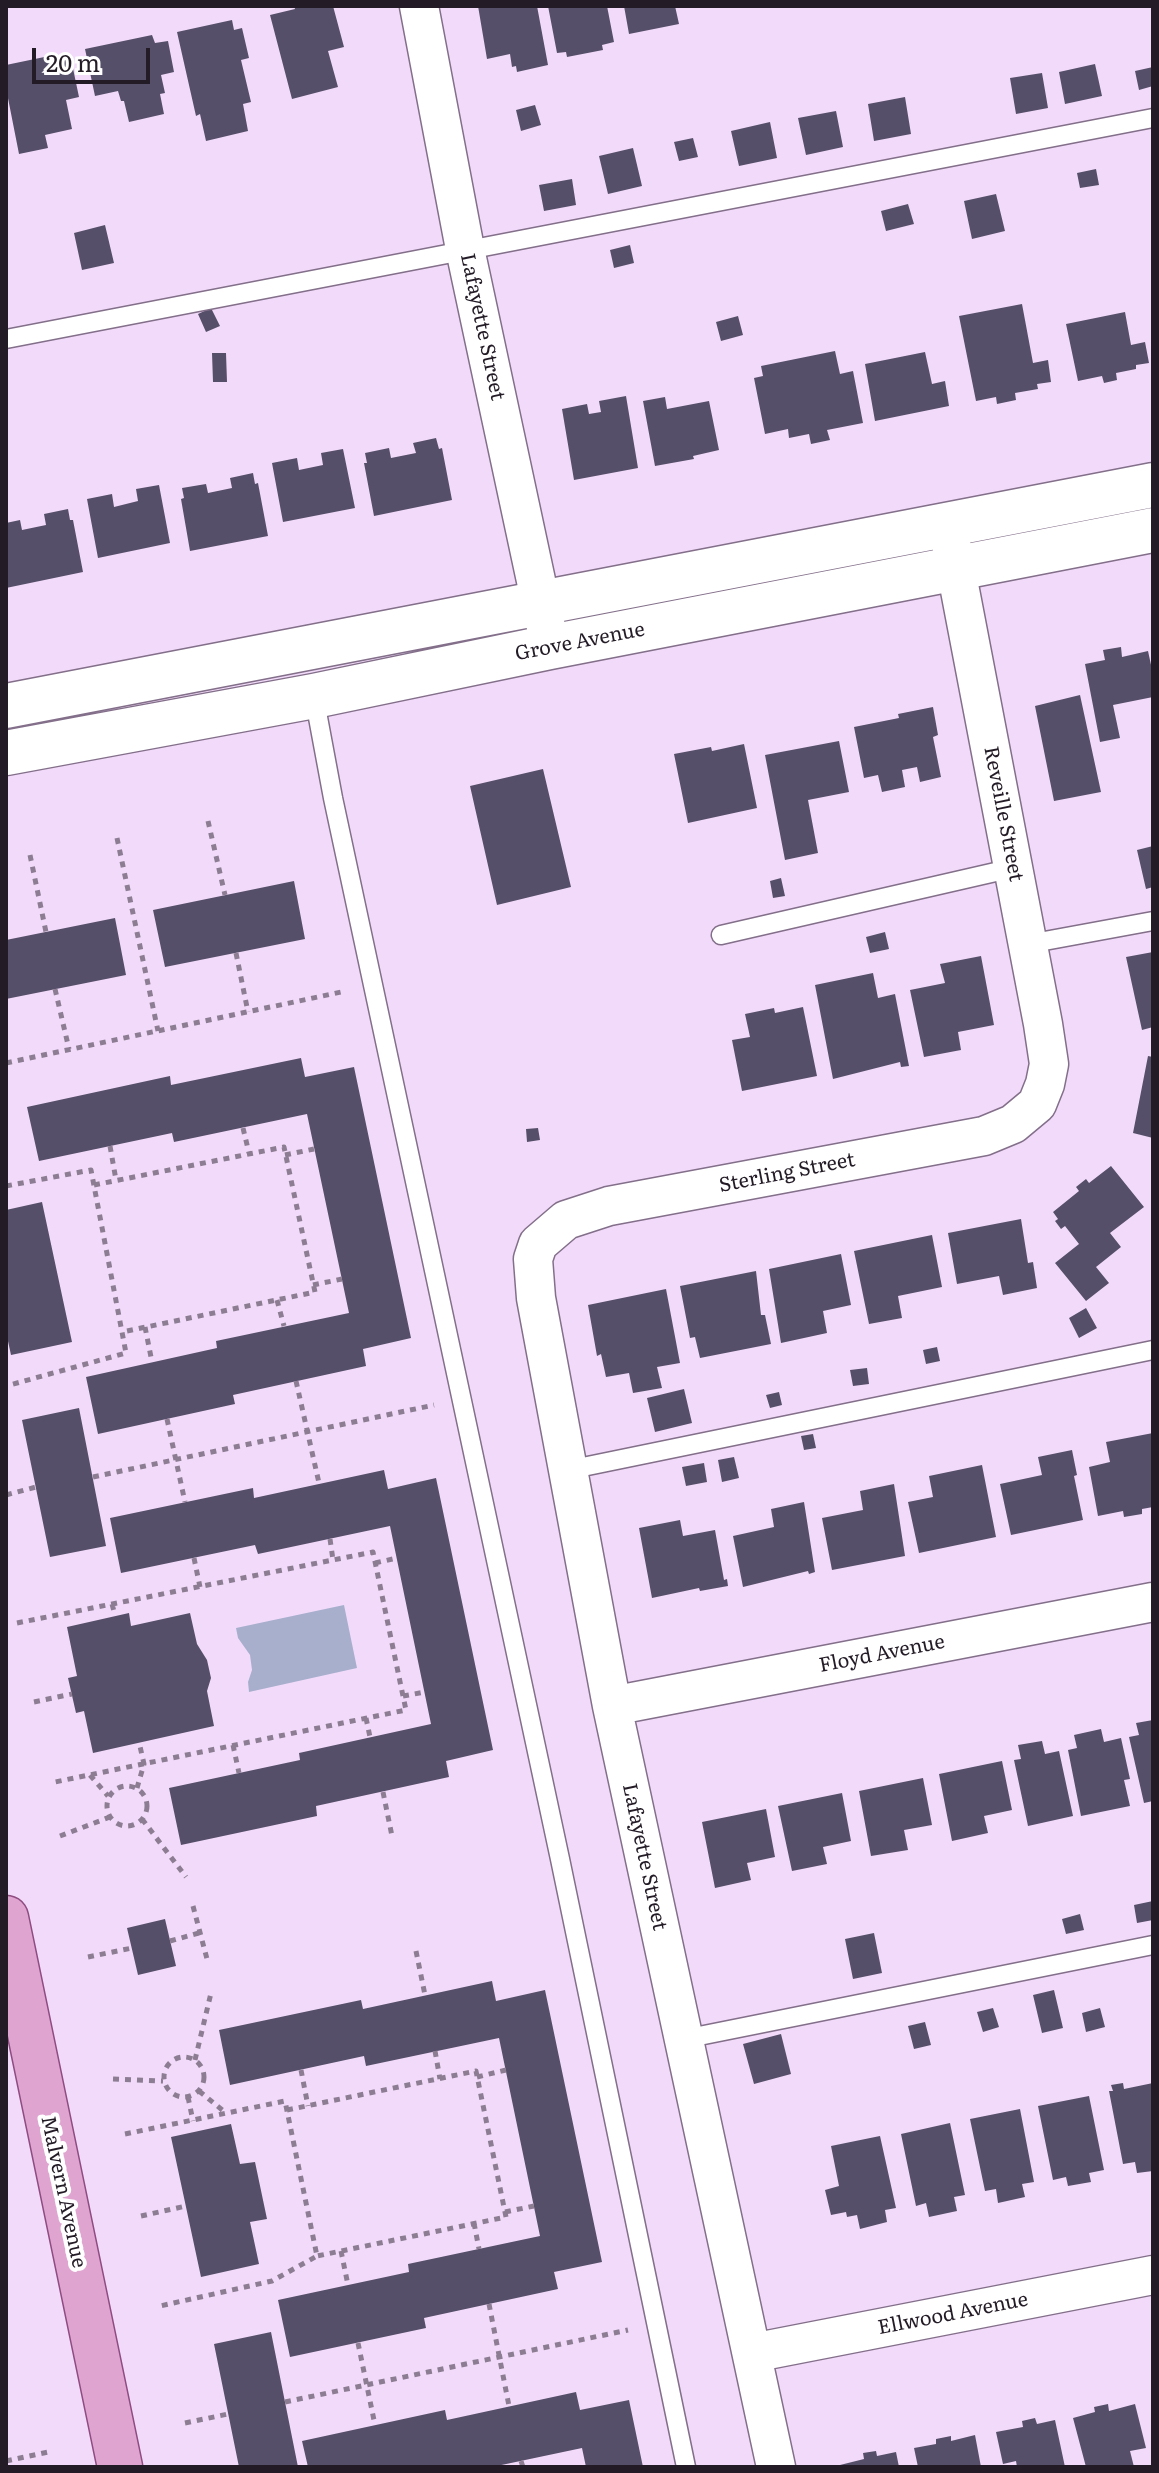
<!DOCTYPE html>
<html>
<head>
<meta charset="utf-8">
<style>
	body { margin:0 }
	#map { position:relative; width:1159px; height:2473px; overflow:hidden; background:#f2dbfa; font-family:Literata,serif }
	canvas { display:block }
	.frame { position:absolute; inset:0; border:8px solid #231b26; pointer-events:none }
	.scale { position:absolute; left:32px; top:48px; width:118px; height:36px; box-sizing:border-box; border:4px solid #231b26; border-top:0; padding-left:10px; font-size:24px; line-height:28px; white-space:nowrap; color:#231b26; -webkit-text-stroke:6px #fff; paint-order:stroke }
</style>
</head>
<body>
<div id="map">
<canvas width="1159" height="2473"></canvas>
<div class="frame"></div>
<div class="scale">20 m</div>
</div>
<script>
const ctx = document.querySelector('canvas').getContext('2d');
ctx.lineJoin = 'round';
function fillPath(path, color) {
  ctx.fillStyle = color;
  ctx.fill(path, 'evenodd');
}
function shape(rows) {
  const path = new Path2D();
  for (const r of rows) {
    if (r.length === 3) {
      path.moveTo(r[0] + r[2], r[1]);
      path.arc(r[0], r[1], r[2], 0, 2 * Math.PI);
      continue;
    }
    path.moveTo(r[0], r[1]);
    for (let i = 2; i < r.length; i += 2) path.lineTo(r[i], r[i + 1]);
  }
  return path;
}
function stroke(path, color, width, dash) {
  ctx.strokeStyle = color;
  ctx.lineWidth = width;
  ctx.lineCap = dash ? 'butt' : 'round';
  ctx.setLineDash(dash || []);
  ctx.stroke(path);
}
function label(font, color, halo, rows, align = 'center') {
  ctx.font = font + ' Literata,serif';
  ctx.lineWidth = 8;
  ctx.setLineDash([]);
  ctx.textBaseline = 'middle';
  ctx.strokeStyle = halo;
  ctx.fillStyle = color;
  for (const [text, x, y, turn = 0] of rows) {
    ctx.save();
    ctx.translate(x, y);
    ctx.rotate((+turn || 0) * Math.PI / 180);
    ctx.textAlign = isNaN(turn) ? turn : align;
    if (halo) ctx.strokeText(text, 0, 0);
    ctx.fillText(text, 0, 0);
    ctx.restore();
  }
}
const water = shape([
	[344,1605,357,1668,249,1692,248,1682,252,1670,250,1655,238,1638,236,1628]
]);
const building = shape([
	[294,6,333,6,344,47,328,51,338,87,292,99,270,15,295,9],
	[478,6,537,6,548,65,517,72,516,66,512,67,510,54,487,59],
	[548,6,607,6,614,42,602,45,603,50,567,57,566,52,557,53],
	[624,6,675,6,679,24,629,34],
	[232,20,234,30,242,28,249,58,241,60,251,102,243,104,248,131,206,141,200,114,196,116,177,32],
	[152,35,155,43,168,41,174,72,161,75,165,93,160,94,164,114,129,122,124,101,121,101,118,91,95,96,85,49],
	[54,55,56,62,71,59,79,97,66,100,72,129,45,135,48,148,19,154,6,88,6,65],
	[1095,64,1102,96,1065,104,1059,72],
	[1153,67,1153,86,1139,90,1135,71],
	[1042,73,1048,108,1016,114,1010,78],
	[905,97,911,134,874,141,868,104],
	[535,105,541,125,521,131,516,110],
	[836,111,843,147,806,155,798,118],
	[770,122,777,158,739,166,731,131],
	[693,138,698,157,679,161,674,142],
	[633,148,642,186,608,194,599,156],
	[1096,169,1099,185,1080,188,1077,173],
	[572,179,576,205,544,211,539,185],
	[996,194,1005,231,972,239,964,201],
	[908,204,914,224,886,231,881,211],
	[105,225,114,263,82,270,74,233],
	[630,245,634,263,614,268,610,250],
	[1022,304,1033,363,1048,360,1051,382,1037,384,1038,389,1015,393,1016,400,997,404,996,397,976,401,959,316],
	[211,308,220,326,206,332,198,314],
	[1125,312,1131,345,1145,342,1149,363,1136,365,1136,369,1116,373,1117,380,1104,383,1102,376,1078,381,1066,324],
	[738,316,743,335,721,341,716,322],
	[835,351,840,374,853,371,863,423,827,430,830,440,811,444,809,434,789,438,788,429,765,434,754,378,763,376,761,366],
	[925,352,932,384,945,381,949,406,875,421,865,364],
	[212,353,226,353,227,382,213,382],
	[626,396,638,468,574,480,562,409,587,404,589,414,601,412,599,401],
	[665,397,667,409,709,401,719,450,693,456,694,459,655,466,643,401],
	[436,438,439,449,442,448,452,500,374,516,364,463,367,463,365,453,389,448,391,458,416,453,413,443],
	[343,449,355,508,283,522,272,463,297,458,299,470,323,465,321,453],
	[253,473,255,484,258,483,268,536,190,551,181,499,184,498,182,488,206,484,208,493,232,488,230,478],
	[159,485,170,543,98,558,87,499,112,494,114,507,138,501,136,489],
	[68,509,70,520,73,520,83,572,6,588,6,523,20,520,22,530,46,525,44,514],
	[1121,647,1122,657,1148,651,1153,674,1153,697,1113,705,1120,738,1100,742,1085,664,1105,660,1103,650],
	[1080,695,1101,792,1054,801,1035,706],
	[933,707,938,735,933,737,941,777,920,782,917,767,902,770,905,787,882,792,878,775,864,778,854,727,899,718,898,714],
	[839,741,849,792,808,800,818,853,785,860,765,755],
	[744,744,757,808,688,823,674,754,711,747,712,751],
	[543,769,571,887,497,905,470,786],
	[1153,846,1153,887,1146,889,1137,850],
	[781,878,785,896,773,898,770,881],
	[294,881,305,939,165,967,153,910],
	[115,918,126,975,6,999,6,940],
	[885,932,889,949,870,953,866,937],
	[1153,952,1153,1027,1142,1030,1126,957],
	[981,956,994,1025,958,1032,961,1050,924,1057,910,990,945,983,940,964],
	[873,973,878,998,895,994,909,1066,901,1067,900,1062,833,1079,815,985],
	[803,1007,817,1076,742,1091,732,1040,750,1037,745,1014,774,1008,775,1013],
	[1148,1056,1153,1057,1153,1138,1133,1133],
	[301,1058,305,1077,354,1067,411,1338,363,1349,366,1366,233,1395,235,1404,98,1434,86,1377,217,1348,216,1341,349,1313,307,1114,174,1142,172,1133,39,1161,27,1107,170,1076,171,1085],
	[538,1128,540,1140,527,1142,526,1129],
	[1111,1166,1144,1207,1110,1233,1121,1247,1096,1267,1109,1283,1086,1301,1055,1263,1079,1244,1065,1226,1061,1229,1055,1221,1058,1219,1053,1212,1079,1191,1076,1187,1086,1179,1089,1183],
	[42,1202,72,1342,11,1355,6,1332,6,1210],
	[1021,1219,1028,1263,1033,1262,1037,1288,1003,1295,999,1276,957,1284,948,1233],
	[932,1235,942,1287,898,1296,902,1318,869,1324,854,1251],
	[841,1254,851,1305,823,1311,827,1333,781,1343,769,1269],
	[756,1271,761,1315,765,1315,771,1344,700,1358,695,1337,690,1338,680,1286],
	[666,1289,680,1363,657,1367,662,1388,633,1393,629,1373,606,1377,601,1354,597,1356,588,1305],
	[1086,1308,1097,1328,1079,1338,1069,1318],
	[937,1347,940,1361,926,1364,923,1350],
	[867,1368,869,1384,853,1386,850,1370],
	[684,1389,692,1423,655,1432,647,1398],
	[779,1392,782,1405,770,1408,766,1395],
	[79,1408,106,1546,50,1557,22,1420],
	[1153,1433,1153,1507,1142,1509,1142,1514,1124,1517,1123,1511,1098,1516,1089,1467,1110,1462,1106,1442],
	[813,1434,816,1448,804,1450,801,1436],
	[1072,1450,1077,1475,1074,1476,1083,1520,1011,1535,1000,1484,1042,1475,1038,1457],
	[734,1457,739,1478,722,1482,718,1460],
	[704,1463,707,1482,686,1486,682,1467],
	[982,1465,996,1537,919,1553,908,1502,933,1497,929,1476],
	[384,1470,388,1489,436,1478,493,1750,446,1761,449,1777,316,1806,317,1816,181,1845,169,1788,300,1760,299,1753,431,1724,390,1526,258,1554,255,1545,121,1573,110,1518,253,1488,254,1498],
	[894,1484,905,1556,832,1570,822,1518,863,1510,860,1491],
	[804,1502,815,1572,809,1574,808,1571,743,1587,733,1536,774,1527,771,1509],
	[680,1520,683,1536,715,1530,724,1580,727,1579,728,1586,700,1591,699,1588,652,1598,639,1528],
	[129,1613,131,1626,190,1613,197,1644,207,1660,211,1678,207,1691,214,1726,93,1753,84,1711,76,1713,68,1678,77,1676,67,1627],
	[1153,1720,1153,1801,1144,1803,1129,1737,1139,1735,1136,1723],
	[1101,1729,1104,1742,1121,1738,1130,1779,1124,1780,1130,1806,1081,1816,1068,1750,1077,1748,1074,1735],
	[1042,1741,1045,1754,1059,1751,1073,1816,1028,1826,1014,1760,1021,1759,1018,1745],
	[1002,1761,1012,1810,984,1816,988,1833,952,1841,939,1774],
	[923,1778,932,1825,904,1830,908,1850,871,1856,859,1791],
	[842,1793,851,1841,823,1847,827,1864,792,1871,778,1806],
	[766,1809,775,1857,747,1863,751,1880,715,1888,702,1822],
	[1153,1901,1153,1920,1137,1923,1134,1905],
	[1080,1914,1084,1930,1066,1934,1062,1919],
	[165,1919,176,1966,138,1975,127,1928],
	[874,1933,882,1973,853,1979,845,1939],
	[492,1981,496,2001,545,1990,602,2262,554,2272,558,2289,424,2318,426,2328,290,2357,278,2300,409,2272,408,2264,540,2236,499,2038,366,2066,364,2056,230,2085,219,2030,361,2000,363,2009],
	[1054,1990,1063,2028,1042,2033,1033,1995],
	[993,2008,999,2027,983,2032,977,2012],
	[1100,2008,1105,2027,1086,2032,1082,2013],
	[925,2022,931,2045,914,2049,908,2026],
	[781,2034,791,2074,754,2084,743,2044],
	[1123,2083,1124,2089,1153,2083,1153,2171,1137,2173,1135,2162,1123,2164,1109,2091,1113,2091,1111,2085],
	[1089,2096,1104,2170,1089,2173,1091,2182,1068,2186,1066,2177,1053,2180,1038,2106],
	[1020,2109,1034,2182,1022,2184,1025,2197,998,2203,996,2189,985,2191,970,2119],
	[950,2123,965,2195,954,2197,957,2211,929,2217,926,2203,916,2206,901,2134],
	[231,2124,240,2164,255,2162,267,2219,250,2222,259,2264,201,2277,171,2137],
	[880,2136,896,2208,885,2210,887,2222,860,2229,857,2215,847,2217,846,2212,831,2215,825,2190,839,2186,831,2146],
	[271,2332,298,2467,239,2467,214,2344],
	[576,2392,580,2410,629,2400,643,2467,586,2467,582,2448,492,2467,308,2467,302,2441,445,2410,447,2420],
	[1108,2404,1109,2411,1135,2404,1146,2448,1130,2451,1134,2467,1086,2467,1073,2418,1095,2412,1094,2407],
	[1035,2418,1037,2424,1055,2420,1065,2467,1017,2467,1016,2461,1003,2464,996,2432,1023,2427,1022,2421],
	[975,2435,981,2467,918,2467,914,2448,936,2444,936,2439,951,2436,951,2441],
	[876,2451,877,2456,896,2452,899,2467,832,2467,864,2459,863,2453]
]);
const path = shape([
	[208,821,225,895],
	[117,838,158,1031],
	[30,855,46,932],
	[236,953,248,1012],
	[55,989,69,1049],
	[6,1063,346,991],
	[243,1128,249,1153],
	[110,1146,116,1180],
	[285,1155,314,1149],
	[94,1185,284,1147,315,1292,122,1332],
	[6,1186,91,1170,126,1353,6,1386],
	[313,1285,342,1279],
	[277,1300,284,1326],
	[145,1327,152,1362],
	[296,1381,319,1483],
	[167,1419,185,1502],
	[93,1477,434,1405],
	[6,1495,36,1487],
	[330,1539,333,1560],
	[194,1558,200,1587],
	[375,1563,397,1558],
	[112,1604,115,1615],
	[17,1623,373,1552,403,1696,406,1710,50,1783],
	[403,1696,425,1692],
	[34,1702,72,1694],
	[366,1718,370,1737],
	[233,1745,239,1773],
	[90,1775,108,1796],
	[127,1806,20],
	[137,1788,144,1764,139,1742],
	[383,1792,392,1836],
	[142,1819,186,1877],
	[60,1836,110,1817],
	[193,1906,207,1959],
	[170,1941,199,1933],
	[416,1951,425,1995],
	[88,1957,132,1948],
	[435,2051,440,2079],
	[184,2077,20],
	[195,2060,211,1993],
	[301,2070,308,2106],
	[477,2077,506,2070],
	[113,2079,163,2081],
	[199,2091,226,2113],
	[188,2097,193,2121],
	[287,2110,476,2071,506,2217,317,2256],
	[125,2134,285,2101,317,2256,272,2281,160,2306],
	[505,2212,534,2206],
	[141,2216,186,2206],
	[474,2223,479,2249],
	[341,2251,348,2285],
	[489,2304,509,2406],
	[358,2343,375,2425],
	[285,2402,628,2330],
	[185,2423,228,2414],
	[6,2461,48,2452],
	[521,2461,523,2467]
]);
const service = shape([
	[6,339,1153,118],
	[314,696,333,798,560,1859,686,2467],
	[721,935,1013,868],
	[1028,944,1153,921],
	[568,1470,1153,1350],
	[684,2039,1153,1945]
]);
const minor = shape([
	[419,6,465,249,547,632],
	[612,1706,1153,1602],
	[752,2353,1153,2275],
	[776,2467,612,1706,536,1298,533,1259,538,1244,566,1220,609,1206,984,1136,1013,1124,1037,1104,1045,1084,1049,1064,1043,1024,950,538]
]);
const secondary = shape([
	[6,706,1153,485],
	[6,753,314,696,550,647,1153,530]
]);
const primary = shape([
	[6,1918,120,2467]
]);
const streetNames = [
	["Lafayette Street",482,327,78],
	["Grove Avenue",580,642,-11],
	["Reveille Street",1003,814,79],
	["Sterling Street",787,1173,-11],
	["Floyd Avenue",882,1654,-11],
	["Lafayette Street",644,1857,78],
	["Malvern Avenue",63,2192,78],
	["Ellwood Avenue",953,2314,-11]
];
fillPath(water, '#a8afcd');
fillPath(building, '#564f6a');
stroke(service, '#836f8a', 21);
stroke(minor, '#836f8a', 41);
stroke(secondary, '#836f8a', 47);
stroke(primary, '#8f4c80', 47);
stroke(path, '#8d7d93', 5, [6, 6]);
stroke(service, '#fff', 18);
stroke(minor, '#fff', 38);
stroke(secondary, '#fff', 44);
stroke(primary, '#dfa4d0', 44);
label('20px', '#231b26', '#fff', streetNames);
</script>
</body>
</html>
